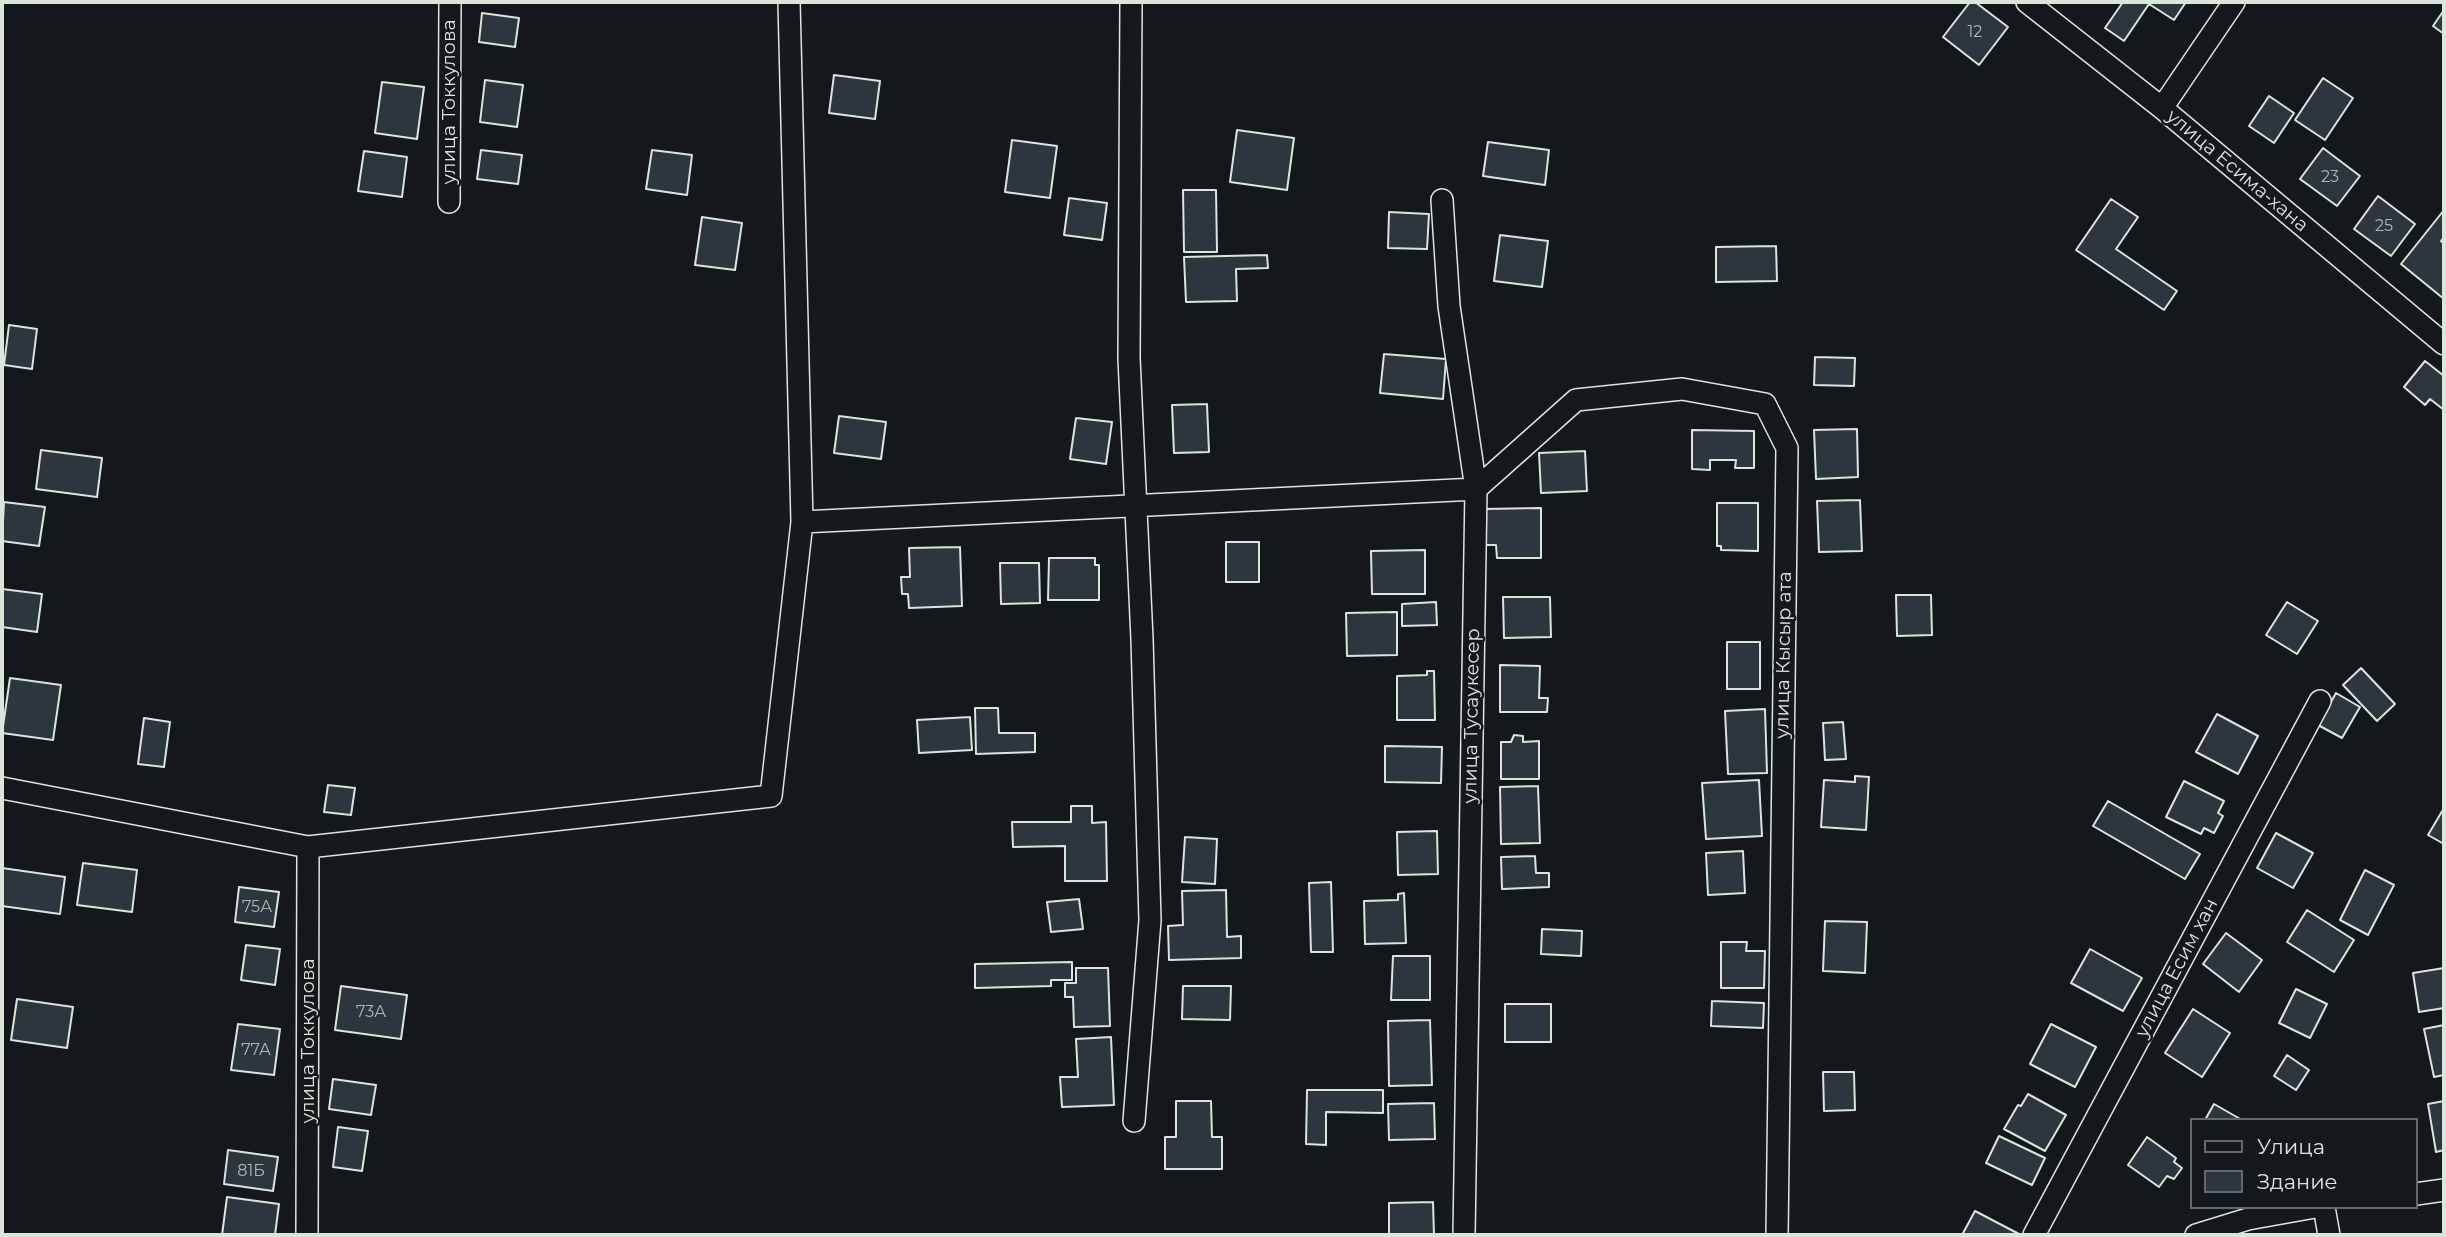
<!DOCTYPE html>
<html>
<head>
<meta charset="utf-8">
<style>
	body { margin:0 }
	#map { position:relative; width:2446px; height:1237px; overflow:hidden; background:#14181c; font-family:Montserrat,sans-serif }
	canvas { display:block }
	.frame { position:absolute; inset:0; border:4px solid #d8e6dc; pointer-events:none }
	.legend { position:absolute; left:2190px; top:1118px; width:228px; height:91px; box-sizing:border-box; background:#14181c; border:2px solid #626a69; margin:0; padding:9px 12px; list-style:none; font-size:21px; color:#d8e6dc }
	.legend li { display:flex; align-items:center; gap:14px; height:35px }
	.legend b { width:35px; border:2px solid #626a69 }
</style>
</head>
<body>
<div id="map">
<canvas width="2446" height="1237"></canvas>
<div class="frame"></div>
<ul class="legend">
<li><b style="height:9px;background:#14181c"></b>Улица</li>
<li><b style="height:19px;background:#2c363c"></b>Здание</li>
</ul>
</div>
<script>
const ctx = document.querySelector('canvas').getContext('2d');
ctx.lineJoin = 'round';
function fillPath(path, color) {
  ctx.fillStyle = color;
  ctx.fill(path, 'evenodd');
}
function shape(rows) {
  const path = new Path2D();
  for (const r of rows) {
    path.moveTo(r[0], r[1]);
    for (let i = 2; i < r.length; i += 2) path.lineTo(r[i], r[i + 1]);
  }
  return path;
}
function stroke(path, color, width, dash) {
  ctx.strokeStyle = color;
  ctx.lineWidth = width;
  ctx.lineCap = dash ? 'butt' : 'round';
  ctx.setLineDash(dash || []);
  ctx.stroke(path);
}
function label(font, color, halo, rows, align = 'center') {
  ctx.font = font + ' Montserrat,sans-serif';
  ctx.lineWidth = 5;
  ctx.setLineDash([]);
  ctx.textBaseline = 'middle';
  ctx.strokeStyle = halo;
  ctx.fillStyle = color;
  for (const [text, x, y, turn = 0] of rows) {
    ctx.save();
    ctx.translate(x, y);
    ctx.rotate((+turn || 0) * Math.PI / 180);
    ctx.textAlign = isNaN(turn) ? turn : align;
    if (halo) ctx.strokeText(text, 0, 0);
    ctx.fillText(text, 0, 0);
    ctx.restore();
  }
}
const building = shape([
	[1970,2,1975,2,2008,27,1979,65,1943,37,1970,2],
	[2123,2,2186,2,2174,20,2149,4,2124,41,2105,28,2123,2],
	[2444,10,2444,34,2433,26,2444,10],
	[482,13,519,18,515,47,479,42,482,13],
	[834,75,880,81,875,119,829,113,834,75],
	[2323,78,2353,98,2325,140,2295,120,2323,78],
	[485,80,523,85,517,127,480,122,485,80],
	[382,82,424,87,417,139,375,133,382,82],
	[2269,96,2294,113,2274,143,2249,126,2269,96],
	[1237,130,1294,138,1287,190,1230,182,1237,130],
	[1012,140,1057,146,1050,198,1005,192,1012,140],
	[1488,142,1549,150,1545,185,1483,176,1488,142],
	[2323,148,2360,176,2337,206,2300,179,2323,148],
	[481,150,522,155,518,184,477,179,481,150],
	[652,150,692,155,687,195,646,189,652,150],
	[364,151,407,157,402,197,358,191,364,151],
	[1183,190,1216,190,1217,252,1184,252,1183,190],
	[2378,196,2415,224,2391,256,2354,229,2378,196],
	[1069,198,1107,203,1102,240,1064,235,1069,198],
	[2111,199,2138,217,2116,249,2177,291,2164,310,2076,250,2111,199],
	[2444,210,2444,237,2441,241,2444,244,2444,299,2401,264,2444,210],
	[1389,212,1429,214,1427,249,1388,248,1389,212],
	[702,217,742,223,735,270,695,265,702,217],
	[1500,235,1548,241,1542,287,1494,281,1500,235],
	[1776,246,1777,281,1716,282,1716,247,1776,246],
	[1267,255,1268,268,1236,269,1237,301,1186,302,1184,257,1267,255],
	[9,325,37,329,32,369,4,365,9,325],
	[1384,354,1446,359,1443,399,1380,393,1384,354],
	[1815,357,1855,358,1854,386,1814,385,1815,357],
	[2425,361,2444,376,2444,410,2430,399,2425,405,2404,387,2425,361],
	[1207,404,1209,452,1174,453,1172,405,1207,404],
	[839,416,886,422,881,459,834,453,839,416],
	[1076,418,1112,422,1106,464,1070,459,1076,418],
	[1857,429,1858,477,1816,479,1814,430,1857,429],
	[1692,430,1754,431,1754,468,1735,468,1736,460,1710,460,1710,470,1692,469,1692,430],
	[41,450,102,458,97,497,36,489,41,450],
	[1585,451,1587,491,1541,493,1539,453,1585,451],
	[1860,500,1862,551,1819,552,1817,501,1860,500],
	[4,502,45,507,39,546,2,541,4,502],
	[1717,503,1758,503,1758,551,1721,550,1721,546,1717,546,1717,503],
	[1541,508,1541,558,1497,558,1496,545,1484,545,1484,509,1541,508],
	[1226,542,1259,542,1259,582,1226,582,1226,542],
	[960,547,962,606,909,608,908,594,902,594,901,577,910,577,909,548,960,547],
	[1425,550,1425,594,1372,594,1371,551,1425,550],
	[1049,558,1095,558,1095,565,1099,565,1099,600,1048,600,1049,558],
	[1000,563,1039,563,1040,603,1001,604,1000,563],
	[2,589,42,594,37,632,2,627,2,589],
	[1896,595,1931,595,1932,635,1897,636,1896,595],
	[1503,597,1550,597,1551,637,1504,638,1503,597],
	[1436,602,1437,625,1402,626,1402,604,1436,602],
	[2287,602,2318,621,2297,654,2266,635,2287,602],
	[1397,612,1397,655,1347,656,1346,613,1397,612],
	[1727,642,1760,642,1760,689,1727,689,1727,642],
	[1500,665,1540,666,1539,698,1548,698,1547,712,1500,712,1500,665],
	[2361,668,2395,704,2377,721,2343,685,2361,668],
	[1427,671,1434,671,1435,720,1397,720,1397,676,1427,675,1427,671],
	[10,678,61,685,53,740,2,733,10,678],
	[2336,693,2360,707,2342,738,2318,725,2336,693],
	[975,708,998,708,999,733,1035,733,1035,752,976,754,975,708],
	[1765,709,1767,773,1728,774,1725,711,1765,709],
	[2217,714,2258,736,2238,774,2196,752,2217,714],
	[970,717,972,750,919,753,917,720,970,717],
	[144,718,170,722,164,767,138,764,144,718],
	[1843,722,1846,759,1825,760,1823,723,1843,722],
	[1514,735,1523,736,1523,742,1539,741,1539,779,1501,779,1501,742,1511,742,1514,735],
	[1385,746,1442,747,1441,783,1385,782,1385,746],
	[1855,776,1869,777,1866,830,1821,827,1824,780,1855,782,1855,776],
	[1759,780,1762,836,1706,839,1702,783,1759,780],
	[2184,781,2224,801,2218,813,2223,816,2214,833,2204,828,2201,834,2166,817,2184,781],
	[328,785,355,788,351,815,324,812,328,785],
	[1538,786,1540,843,1501,844,1500,787,1538,786],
	[2108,801,2200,854,2185,879,2093,826,2108,801],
	[1071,806,1092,806,1092,823,1106,822,1107,881,1065,881,1065,846,1013,847,1012,822,1071,822,1071,806],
	[2444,808,2444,844,2428,835,2444,808],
	[1437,831,1438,874,1398,875,1397,832,1437,831],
	[2276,833,2313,853,2293,888,2257,868,2276,833],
	[1185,837,1217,839,1215,884,1182,882,1185,837],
	[1743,851,1745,893,1708,895,1706,853,1743,851],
	[1535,856,1536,873,1549,873,1549,887,1502,889,1501,857,1535,856],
	[83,863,137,870,132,912,77,905,83,863],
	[2,868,65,877,60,914,2,906,2,868],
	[2365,870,2394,885,2368,935,2340,920,2365,870],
	[1331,882,1333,952,1311,952,1309,883,1331,882],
	[239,887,279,892,274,927,235,922,239,887],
	[1226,890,1227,937,1241,936,1241,958,1169,960,1168,926,1183,925,1182,891,1226,890],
	[1404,893,1406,943,1365,944,1364,901,1398,900,1398,894,1404,893],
	[1079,899,1083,929,1051,932,1047,902,1079,899],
	[2307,910,2354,940,2334,972,2287,942,2307,910],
	[1825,921,1867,922,1865,973,1823,971,1825,921],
	[1542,929,1582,931,1581,956,1541,954,1542,929],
	[2226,933,2262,960,2239,992,2203,964,2226,933],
	[1721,942,1747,942,1746,951,1765,951,1764,988,1721,988,1721,942],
	[246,945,280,949,275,985,241,980,246,945],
	[2090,949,2142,978,2123,1011,2071,983,2090,949],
	[1393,956,1430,956,1430,1000,1391,1000,1393,956],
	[1072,962,1072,980,1051,980,1051,986,975,988,975,964,1072,962],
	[1076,968,1108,968,1110,1026,1074,1027,1073,997,1065,997,1065,983,1076,983,1076,968],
	[2444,968,2444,1008,2419,1012,2413,973,2444,968],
	[341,986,407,995,401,1039,335,1030,341,986],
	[1183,986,1231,986,1230,1020,1182,1019,1183,986],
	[2296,989,2327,1004,2310,1038,2279,1023,2296,989],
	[17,999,73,1007,67,1048,11,1040,17,999],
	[1712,1001,1764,1003,1763,1028,1711,1026,1712,1001],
	[1505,1004,1551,1004,1551,1042,1505,1042,1505,1004],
	[2193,1009,2230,1033,2202,1077,2165,1053,2193,1009],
	[1430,1020,1432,1085,1389,1086,1388,1021,1430,1020],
	[238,1024,280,1029,274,1075,231,1070,238,1024],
	[2051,1024,2096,1047,2075,1087,2030,1064,2051,1024],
	[2444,1025,2444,1075,2434,1077,2424,1029,2444,1025],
	[1111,1037,1114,1105,1062,1107,1060,1077,1078,1077,1076,1039,1111,1037],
	[2287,1055,2309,1070,2296,1090,2274,1076,2287,1055],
	[1823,1072,1854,1072,1855,1110,1824,1111,1823,1072],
	[333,1079,376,1085,371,1115,329,1109,333,1079],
	[1307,1090,1383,1090,1383,1113,1326,1112,1326,1145,1306,1144,1307,1090],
	[2028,1094,2066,1115,2045,1151,2004,1129,2018,1105,2021,1106,2028,1094],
	[1176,1101,1211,1101,1212,1137,1222,1137,1222,1169,1165,1169,1165,1137,1176,1137,1176,1101],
	[2444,1101,2444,1150,2436,1152,2428,1104,2444,1101],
	[1434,1103,1435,1139,1389,1140,1388,1104,1434,1103],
	[2214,1104,2242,1120,2205,1120,2214,1104],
	[338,1127,368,1131,362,1171,333,1167,338,1127],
	[1999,1136,2045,1158,2032,1185,1986,1163,1999,1136],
	[2147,1137,2176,1158,2174,1162,2182,1168,2174,1179,2167,1176,2159,1187,2128,1165,2147,1137],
	[228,1150,278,1157,273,1191,224,1184,228,1150],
	[227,1197,279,1204,275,1235,222,1235,227,1197],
	[1433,1202,1434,1235,1389,1235,1389,1203,1433,1202],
	[1975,1211,2019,1234,2018,1235,1962,1235,1975,1211]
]);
const minor = shape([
	[789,2,802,522],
	[1131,2,1129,358,1142,639,1150,920,1134,1121],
	[2027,2,2162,108,2444,344],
	[2162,108,2234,2],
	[1442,200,1449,306,1476,489,1464,1235],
	[449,202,450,2],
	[2,788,308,847,771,796,802,522,1476,489,1576,400,1682,389,1765,404,1787,448,1777,1235],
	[2416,1194,2444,1190],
	[2324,1207,2329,1235],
	[307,1235,308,847],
	[2034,1235,2320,701],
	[2196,1235,2248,1219,2315,1207]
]);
const numberNames = [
	["12",1975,32],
	["23",2330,177],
	["25",2384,226],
	["75А",257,907],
	["73А",371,1012],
	["77А",256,1050],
	["81Б",251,1171]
];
const streetNames = [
	["улица Токкулова",449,102,-90],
	["улица Есима-хана",2237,171,40],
	["улица Кысыр ата",1784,655,-89],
	["улица Тусаукесер",1472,716,-89],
	["улица Есим хан",2177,968,-62],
	["улица Токкулова",308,1041,-90]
];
fillPath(building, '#2c363c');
stroke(building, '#d8e6dc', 2);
stroke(minor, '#d8e6dc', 24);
stroke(minor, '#14181c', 21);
label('16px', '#adbab4', null, numberNames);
label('19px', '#d8e6dc', '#14181c', streetNames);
</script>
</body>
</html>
